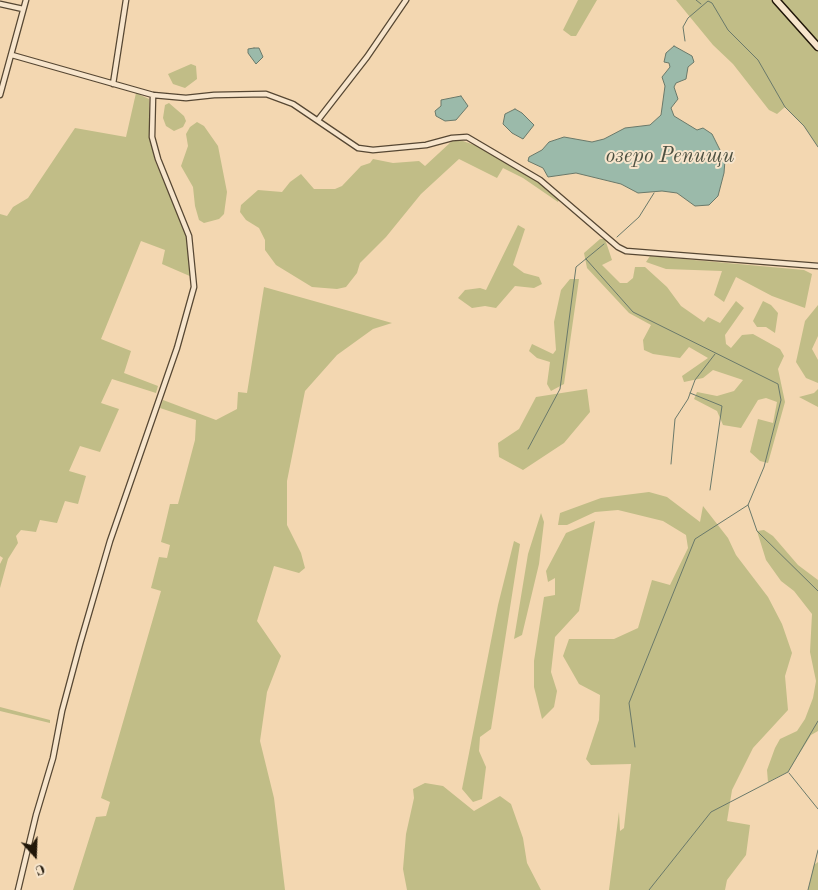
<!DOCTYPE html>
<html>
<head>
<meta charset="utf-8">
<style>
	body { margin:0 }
	#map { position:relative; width:818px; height:890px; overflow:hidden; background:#f3d7b1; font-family:"Old Standard TT",serif }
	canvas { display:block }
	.north { position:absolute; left:10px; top:830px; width:50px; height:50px; -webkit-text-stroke:4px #f7e5cc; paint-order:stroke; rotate:160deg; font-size:14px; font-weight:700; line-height:20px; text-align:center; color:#211709 }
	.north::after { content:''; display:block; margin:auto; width:18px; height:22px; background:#211709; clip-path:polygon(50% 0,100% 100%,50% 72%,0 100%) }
</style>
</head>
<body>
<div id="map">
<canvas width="818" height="890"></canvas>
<div class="north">С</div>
</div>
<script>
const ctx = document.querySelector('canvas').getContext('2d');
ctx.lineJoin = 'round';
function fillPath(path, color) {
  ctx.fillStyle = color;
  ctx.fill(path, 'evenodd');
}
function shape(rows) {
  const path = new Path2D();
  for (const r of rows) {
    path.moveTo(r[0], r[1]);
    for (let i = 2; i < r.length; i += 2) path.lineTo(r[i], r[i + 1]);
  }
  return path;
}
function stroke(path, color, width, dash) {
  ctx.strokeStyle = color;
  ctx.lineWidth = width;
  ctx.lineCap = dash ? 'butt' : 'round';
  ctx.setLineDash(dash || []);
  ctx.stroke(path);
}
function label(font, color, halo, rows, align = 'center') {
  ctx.font = font + ' "Old Standard TT",serif';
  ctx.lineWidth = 4;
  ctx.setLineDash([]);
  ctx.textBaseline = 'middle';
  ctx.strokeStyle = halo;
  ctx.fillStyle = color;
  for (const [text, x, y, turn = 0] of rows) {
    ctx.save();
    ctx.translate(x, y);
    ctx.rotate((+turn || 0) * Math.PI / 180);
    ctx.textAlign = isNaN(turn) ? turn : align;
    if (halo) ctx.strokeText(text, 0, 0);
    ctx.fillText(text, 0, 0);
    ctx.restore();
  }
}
const green = shape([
	[578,0,597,0,576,36,571,36,563,30],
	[676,0,771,0,818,52,818,147,804,126,785,107,777,114,769,110,733,64,713,45],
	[781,0,818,0,818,41,785,5],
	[191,64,196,66,197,79,185,88,173,84,168,74],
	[136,93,149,99,150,137,155,161,187,236,192,277,162,264,165,250,141,241,101,339,131,351,124,373,158,386,156,393,112,379,101,403,119,409,100,452,80,446,69,471,86,476,78,504,65,501,57,523,40,520,36,532,21,530,16,536,18,543,8,559,0,588,0,564,3,558,0,556,0,214,7,216,13,207,28,198,75,128,126,137],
	[169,103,184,116,186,121,183,127,174,131,166,126,163,118,165,105],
	[197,122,204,126,218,146,227,192,224,214,219,219,204,223,199,220,195,206,193,187,181,166,188,146,186,134,190,127],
	[452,141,463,141,477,146,538,180,559,198,558,202,523,178,503,168,497,178,459,159,421,194,386,237,360,263,357,273,346,287,337,289,312,287,276,265,265,250,265,240,259,228,246,220,240,212,241,205,258,190,282,192,290,182,301,174,314,189,335,189,342,186,361,166,370,163,373,159,393,163,419,161,425,166],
	[518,225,525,229,513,265,524,273,539,277,542,284,534,288,515,286,496,308,485,306,472,308,458,298,465,290,480,288,486,290],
	[600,239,605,239,612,260,602,265,620,283,627,283,633,278,635,267,645,267,667,287,681,306,704,322,708,317,720,323,736,301,744,308,725,335,726,344,731,348,742,335,753,334,780,349,784,356,778,369,785,402,768,463,760,461,750,452,758,419,773,423,777,402,766,398,758,400,741,428,723,425,717,411,694,399,697,392,717,396,734,391,743,380,713,370,703,378,684,382,682,376,708,358,689,347,680,358,653,354,644,350,643,340,651,325,629,313,587,268,584,253],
	[650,256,804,270,812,274,805,308,772,296,736,277,724,302,714,295,722,271,666,269,646,262],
	[570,279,579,279,564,384,551,391,547,384,550,362,537,358,529,351,532,344,553,354,556,350,554,322,561,290],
	[264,287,392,323,373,329,337,355,305,391,287,481,287,525,301,553,305,568,299,573,274,566,257,621,281,656,267,692,260,741,274,798,285,890,73,890,96,817,106,816,110,802,101,798,161,591,151,588,159,557,167,558,170,545,161,542,170,504,178,504,195,440,196,420,160,408,163,400,216,420,237,409,238,392,247,393],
	[763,301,771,305,778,313,775,333,766,327,757,327,753,321],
	[818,305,818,336,812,349,818,360,818,383,806,378,796,362,805,321],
	[587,389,590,412,564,443,523,470,499,457,498,443,519,429,536,397],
	[818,389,818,407,799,397,814,393],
	[649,492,667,497,700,522,703,506,728,538,736,555,768,597,782,624,792,653,785,676,788,710,753,748,732,790,727,821,750,825,746,855,727,880,725,890,609,890,619,812,620,831,624,828,631,764,591,765,586,759,599,720,600,695,579,684,563,656,569,639,614,639,638,628,652,580,670,585,688,548,686,535,663,521,618,510,595,512,567,525,558,525,560,513,601,498],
	[541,513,544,522,539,564,522,635,514,639,528,554],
	[595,521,579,611,555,637,551,672,557,691,554,707,542,719,534,687,534,661,544,597,555,595,555,578,548,582,546,571,566,533],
	[764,530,773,536,798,565,818,580,818,731,811,735,788,772,768,782,767,770,775,748,780,739,797,731,805,719,813,698,816,681,810,652,812,614,794,591,781,581,766,560,757,531],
	[514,541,520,544,491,729,480,737,479,751,486,767,482,799,473,802,462,789,498,605],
	[0,707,50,720,50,723,0,711],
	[425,783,443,786,474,811,500,796,511,804,523,838,527,863,541,890,407,890,403,869,406,834,414,798,413,789],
	[818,862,818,890,808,890,814,865]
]);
const water = shape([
	[674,46,692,56,694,62,688,67,686,79,676,83,674,87,678,99,671,108,674,116,697,130,703,128,712,134,725,160,724,173,718,196,709,205,695,206,677,193,662,191,638,193,621,184,576,173,548,177,543,168,528,161,529,157,542,150,549,142,564,137,592,142,604,139,625,128,650,125,661,115,665,86,662,77,670,67,669,63,664,62,666,53,674,46],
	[254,48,259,48,263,57,256,64,248,53,248,49,254,48],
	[461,96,468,106,456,120,445,121,436,116,435,111,441,106,441,100,461,96],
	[515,109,522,113,534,125,523,139,512,133,503,124,505,114,515,109]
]);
const stream = shape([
	[696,0,701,4],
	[685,41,683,27,688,18,708,1,712,3,728,30,758,60,785,107,804,126,818,147],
	[617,237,639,217,654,193],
	[586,259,633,312,778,384,781,400,764,467,748,505,757,531,818,591],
	[690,393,722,406,710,490],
	[528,449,560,389,576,267,604,244],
	[671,464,675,419,688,399,695,380,715,354],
	[635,747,629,703,695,539,748,505],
	[789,773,818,809],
	[649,890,711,812,788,772,818,721],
	[808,890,818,850]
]);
const minor = shape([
	[0,4,23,9],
	[12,55,153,95,186,98,214,95,266,94,293,104,358,148,373,150,426,145,452,138,467,137,540,180,618,247,626,251,818,266],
	[113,84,126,0],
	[0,95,26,0],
	[318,120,367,57,406,0],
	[18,890,36,815,53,758,62,711,80,644,110,541,177,348,194,287,189,236,158,159,152,137,153,95]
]);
const secondary = shape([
	[776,0,818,47]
]);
const waterNames = [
	["озеро Репищи",670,156]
];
fillPath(green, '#c1bd87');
fillPath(water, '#9bbaaa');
stroke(water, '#6a796a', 1);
stroke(stream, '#6a796a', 1);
stroke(minor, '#564733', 7);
stroke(secondary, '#211709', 9);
stroke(minor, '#f7e5cc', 4.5);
stroke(secondary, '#f7e5cc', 6);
label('italic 21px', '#4c5041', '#f7e5cc', waterNames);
</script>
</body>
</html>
